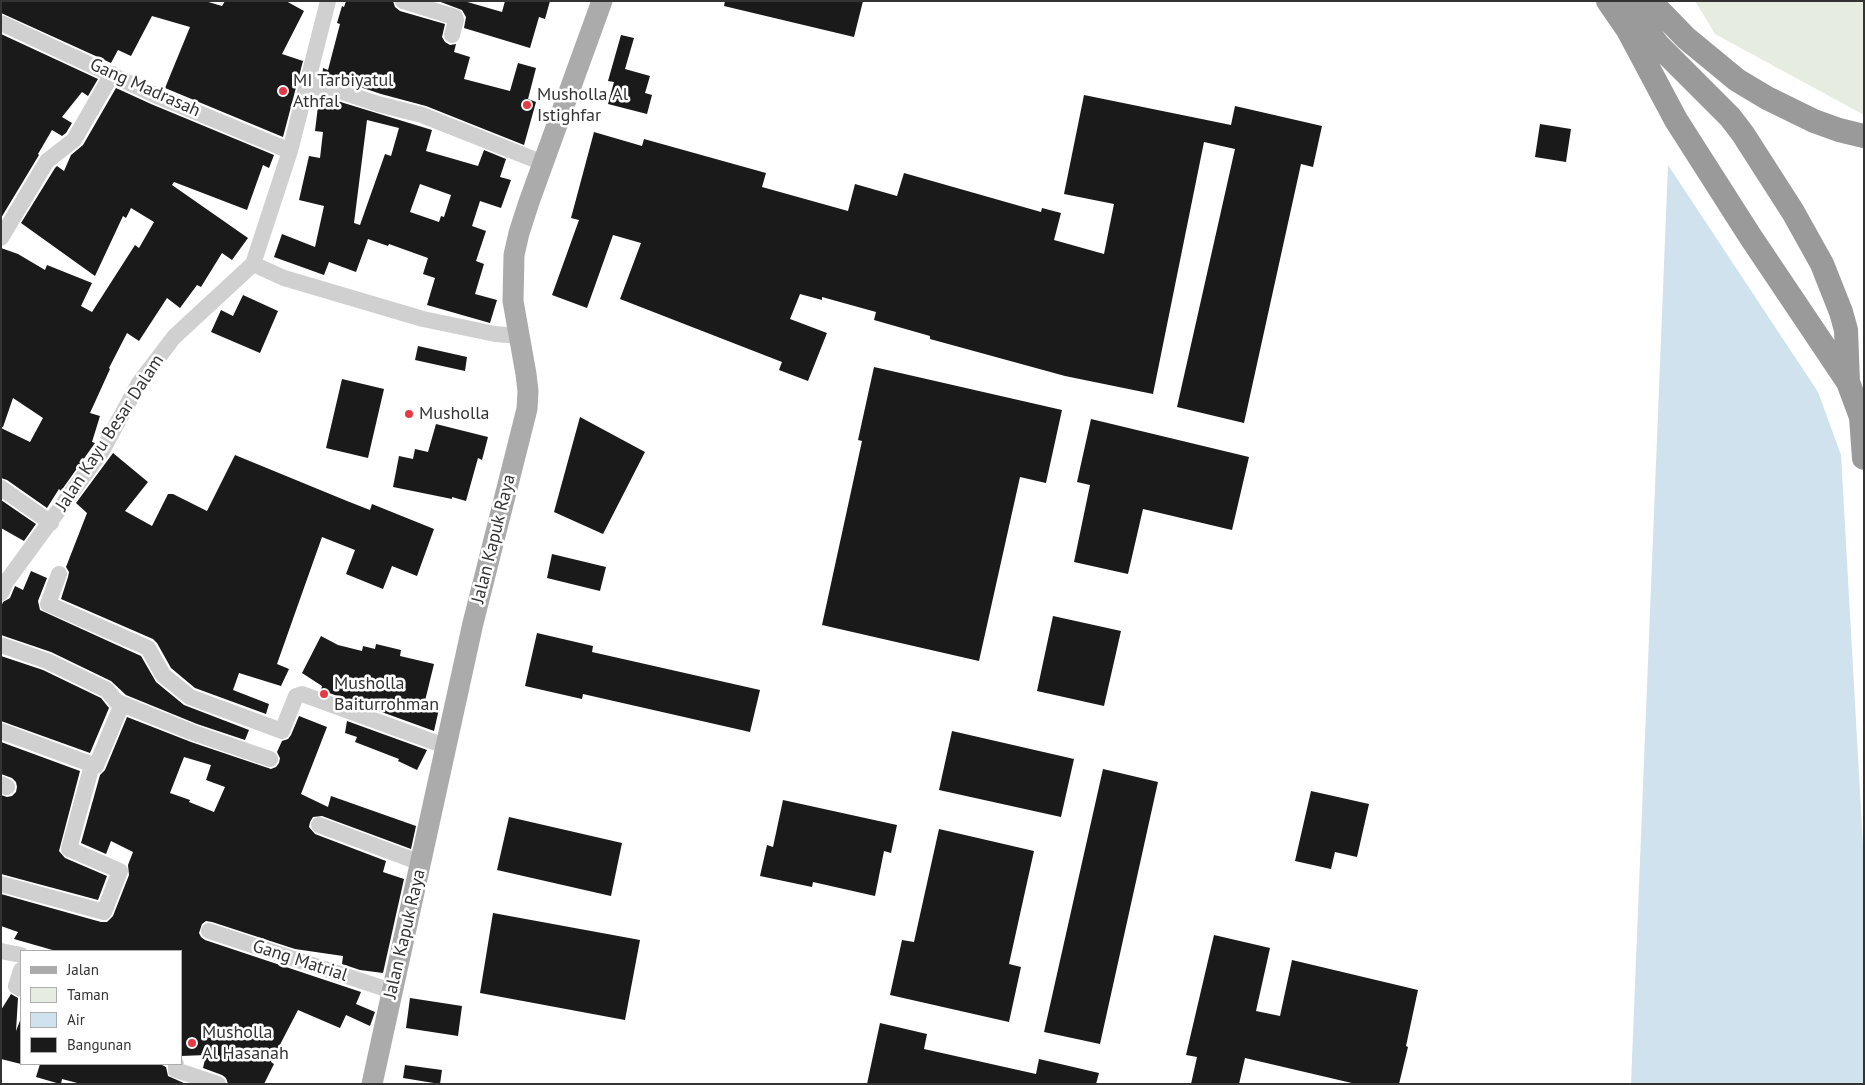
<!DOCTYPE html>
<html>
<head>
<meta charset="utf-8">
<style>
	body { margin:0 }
	#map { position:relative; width:1865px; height:1085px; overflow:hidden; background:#fff; font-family:"PT Sans",sans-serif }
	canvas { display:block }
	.frame { position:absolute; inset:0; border:2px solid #333; pointer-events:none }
	.legend { position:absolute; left:20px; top:950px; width:162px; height:115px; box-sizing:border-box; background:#fff; border:1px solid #adadad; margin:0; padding:6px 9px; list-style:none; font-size:15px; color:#333 }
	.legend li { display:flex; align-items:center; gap:10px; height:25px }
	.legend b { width:25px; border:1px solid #adadad }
</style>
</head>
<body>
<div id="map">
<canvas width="1865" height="1085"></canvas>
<div class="frame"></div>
<ul class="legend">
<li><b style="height:6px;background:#ababab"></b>Jalan</li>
<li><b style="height:14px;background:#e6ecdf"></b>Taman</li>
<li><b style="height:14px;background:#cfe2ee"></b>Air</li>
<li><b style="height:14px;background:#1a1a1a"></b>Bangunan</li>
</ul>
</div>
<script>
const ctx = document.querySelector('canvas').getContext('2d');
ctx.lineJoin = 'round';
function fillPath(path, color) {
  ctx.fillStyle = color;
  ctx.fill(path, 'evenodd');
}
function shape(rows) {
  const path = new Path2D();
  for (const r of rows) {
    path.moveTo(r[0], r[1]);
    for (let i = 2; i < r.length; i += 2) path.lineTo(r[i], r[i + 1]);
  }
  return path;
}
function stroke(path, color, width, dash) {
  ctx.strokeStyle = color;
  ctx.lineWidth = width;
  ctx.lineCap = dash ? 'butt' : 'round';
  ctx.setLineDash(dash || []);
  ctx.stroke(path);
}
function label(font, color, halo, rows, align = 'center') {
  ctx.font = font + ' "PT Sans",sans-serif';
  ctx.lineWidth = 5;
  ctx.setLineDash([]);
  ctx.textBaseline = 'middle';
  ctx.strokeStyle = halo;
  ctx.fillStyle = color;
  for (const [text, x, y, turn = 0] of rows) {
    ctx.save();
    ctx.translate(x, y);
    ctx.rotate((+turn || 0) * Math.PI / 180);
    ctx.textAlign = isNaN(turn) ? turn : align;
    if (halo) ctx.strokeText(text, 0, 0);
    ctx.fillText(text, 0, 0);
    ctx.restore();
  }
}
const green = shape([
	[1695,1,1864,1,1864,115,1715,34]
]);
const water = shape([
	[1668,165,1818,392,1841,455,1864,863,1864,1084,1631,1084]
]);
const building = shape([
	[1,1,205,1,222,6,225,1,286,1,304,11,282,54,303,61,283,137,165,88,190,27,152,16,131,56,118,50,111,63,1,13],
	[346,1,393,1,395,7,400,11,445,24,442,37,445,42,450,45,456,44,454,52,470,57,464,79,510,91,518,63,536,68,528,99,536,102,524,145,426,106,381,94,339,80,322,78,323,68,328,70,340,24,337,23,342,6,344,7],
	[438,1,464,1,502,12,505,1,550,1,545,19,539,17,530,48,464,28,466,17,462,10],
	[725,1,863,1,854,37,724,6],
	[1,34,98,79,88,96,82,92,62,117,72,123,66,133,62,136,52,130,38,154,39,155,1,218],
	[621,35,634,38,625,69,650,76,645,93,652,95,647,114,608,104,614,82,608,81],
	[116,88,151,104,274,155,269,168,263,165,247,210,174,182,172,185,248,238,232,260,222,253,201,287,197,285,180,308,167,298,139,341,127,333,109,368,110,369,90,413,100,416,92,442,95,443,61,491,59,489,47,508,7,480,1,478,1,428,30,442,43,418,13,398,3,427,1,427,1,248,18,254,45,270,47,265,92,283,81,306,92,312,135,245,139,248,154,222,131,208,126,218,123,216,95,276,21,223,55,168,57,166,64,171,71,155,83,145],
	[1084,95,1231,125,1235,106,1322,126,1313,167,1301,164,1244,423,1177,407,1235,149,1204,142,1153,394,1065,376,930,339,930,336,874,320,876,312,822,297,822,300,800,294,790,319,827,333,808,381,779,370,782,362,620,299,641,243,613,235,587,308,552,295,579,220,571,218,594,132,642,146,644,139,766,173,762,187,848,211,855,184,897,196,904,173,1041,212,1042,208,1061,213,1054,240,1104,254,1114,204,1064,194],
	[319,98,334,100,432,130,426,151,478,166,484,150,506,159,500,177,511,180,501,208,480,201,472,226,486,231,476,261,484,264,475,294,497,300,490,323,427,305,435,278,423,274,428,258,389,244,388,246,368,239,356,272,329,262,324,275,274,257,282,234,315,247,324,206,299,200,309,156,320,158,323,132,315,131],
	[367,120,399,128,391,156,385,154,360,225,354,223],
	[420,184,451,195,444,217,441,216,439,222,410,212],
	[1540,124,1571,129,1566,162,1535,157],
	[243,295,278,311,260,353,211,332,221,310,233,316],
	[418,346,467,357,465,371,415,360],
	[874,367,1062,410,1046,483,1020,477,979,661,822,625,862,441,858,440],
	[342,379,384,389,368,458,326,448],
	[580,417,645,452,603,534,554,512],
	[1091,419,1249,457,1232,530,1143,509,1128,574,1074,562,1090,485,1077,482],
	[436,424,488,437,482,460,478,458,466,501,452,497,452,499,393,487,399,456,413,459,415,449,428,452],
	[113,453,148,482,125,511,152,526,168,494,173,494,207,511,235,455,347,501,370,510,372,504,434,529,417,576,392,566,383,589,346,574,355,550,322,537,277,664,289,669,281,686,239,673,233,690,269,704,266,714,195,688,171,668,157,643,153,639,61,599,68,577,69,572,66,567,87,513,76,503],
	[1,500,36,524,24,541,1,528],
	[552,554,606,567,600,591,547,578],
	[31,571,47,578,38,601,40,610,141,656,156,682,184,705,249,730,245,740,197,724,126,695,111,681,51,652,1,635,1,607,3,602,10,598,15,586,23,590],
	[1053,616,1121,631,1104,706,1037,691],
	[537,633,593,646,592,652,760,690,750,732,583,694,582,699,525,686],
	[321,636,338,645,362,651,363,646,375,649,376,644,401,650,400,656,434,664,424,705,439,709,434,731,321,690,322,686,302,673],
	[1,656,43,670,101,698,109,708,90,753,1,721],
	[299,716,327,727,301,794,328,807,331,796,416,826,411,849,322,816,313,817,310,822,309,827,315,834,386,861,383,872,404,879,383,973,360,970,342,964,343,956,295,949,212,922,206,921,202,924,199,933,201,937,205,940,361,992,356,1004,375,1012,370,1026,346,1015,340,1028,298,1010,271,1062,274,1064,264,1084,228,1084,226,1078,222,1075,203,1068,206,1055,181,1056,181,951,56,951,14,939,18,932,1,926,1,894,101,922,107,922,113,916,129,875,128,865,133,852,111,841,106,854,81,843,100,775,105,770,127,717,191,742,271,769,276,767,279,763,280,758,277,752,282,741,288,739,291,735],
	[184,757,211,765,206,780,225,787,214,812,189,802,190,800,170,793],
	[347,721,427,750,417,770,398,761,399,759,355,742,357,737,345,733],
	[952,731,1074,759,1061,817,939,790],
	[1,742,80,771,59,851,65,858,107,876,98,900,1,874,1,795,7,797,12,796,16,792,17,787,16,782,12,778,1,774],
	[1103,769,1158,782,1100,1044,1044,1032],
	[1311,791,1369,804,1357,857,1335,852,1331,869,1295,861],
	[783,800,897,825,891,853,884,851,875,896,813,882,812,887,760,876,767,845,773,847],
	[509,817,622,843,611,896,497,870],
	[939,829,1034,851,1009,964,1021,967,1009,1022,890,995,902,940,914,942],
	[493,913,640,940,625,1020,480,993],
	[1214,935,1270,948,1256,1011,1280,1016,1292,960,1418,990,1406,1046,1408,1047,1399,1084,1356,1084,1245,1058,1239,1084,1191,1084,1197,1057,1186,1055],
	[11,994,18,998,16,1031,21,1018,21,1064,1,1059,1,1010],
	[410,998,462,1006,458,1036,406,1028],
	[880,1023,927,1034,924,1049,1036,1074,1039,1059,1099,1073,1096,1084,867,1084],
	[40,1064,160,1064,166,1067,168,1076,186,1084,81,1084,62,1079,61,1084,60,1084,36,1077],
	[405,1065,442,1070,440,1084,403,1078]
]);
const minor = shape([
	[403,1,455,17,456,20,452,35],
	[1,23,155,95,290,151],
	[308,86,336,90,378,104,422,115,543,163],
	[1,238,47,161,74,140,112,74],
	[253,264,284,278,423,319,495,334,519,336],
	[1,488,51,523],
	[59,574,48,604,148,648,163,675,190,697,282,731,296,696,302,694,445,746],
	[1,593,6,582,102,451,139,383,174,337,253,264,290,151,328,1],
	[1,645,47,661,107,690,116,701,122,704,194,733,270,759],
	[1,731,96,766,122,704],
	[1,784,7,787],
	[319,825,421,863],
	[1,884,104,912,120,871,69,849,92,765],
	[209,931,392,991],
	[1,951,21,955],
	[21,970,16,986,21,989],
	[176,1064,176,1070,218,1084]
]);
const major = shape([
	[372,1084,473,623,527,409,528,391,526,374,513,301,514,255,519,233,529,202,602,1]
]);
const highway = shape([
	[1608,1,1628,30,1676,120,1750,236,1848,382,1861,417],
	[1650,1,1686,38,1737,80,1767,98,1814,121,1839,130,1864,136],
	[1626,3,1658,45,1730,117,1743,134,1793,212,1822,264,1841,312,1846,330,1848,382],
	[1862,402,1861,417,1864,458]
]);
const markers = [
	[283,91,5,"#e63946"],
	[527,105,5,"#e63946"],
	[409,414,5,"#e63946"],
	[324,694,5,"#e63946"],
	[192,1043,5,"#e63946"]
];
const poiNames = [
	["MI Tarbiyatul",293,81],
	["Athfal",293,102],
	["Musholla Al",537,95],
	["Istighfar",537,116],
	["Musholla",419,414],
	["Musholla",334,684],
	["Baiturrohman",334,705],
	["Musholla",202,1033],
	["Al Hasanah",202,1054]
];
const streetNames = [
	["Gang Madrasah",145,88,24],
	["Jalan Kayu Besar Dalam",110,433,-57],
	["Jalan Kapuk Raya",494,539,-76],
	["Jalan Kapuk Raya",405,934,-77],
	["Gang Matrial",300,961,18]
];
fillPath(green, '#e6ecdf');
fillPath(water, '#cfe2ee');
fillPath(building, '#1a1a1a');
stroke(minor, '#d0d0d0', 16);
stroke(major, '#ababab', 21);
stroke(highway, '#9a9a9a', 24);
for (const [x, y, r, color] of markers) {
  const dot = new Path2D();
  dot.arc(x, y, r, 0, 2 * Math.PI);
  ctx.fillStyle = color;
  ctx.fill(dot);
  stroke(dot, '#fff', 2);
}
label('18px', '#333', '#fff', poiNames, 'left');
label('18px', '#333', '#fff', streetNames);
</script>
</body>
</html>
